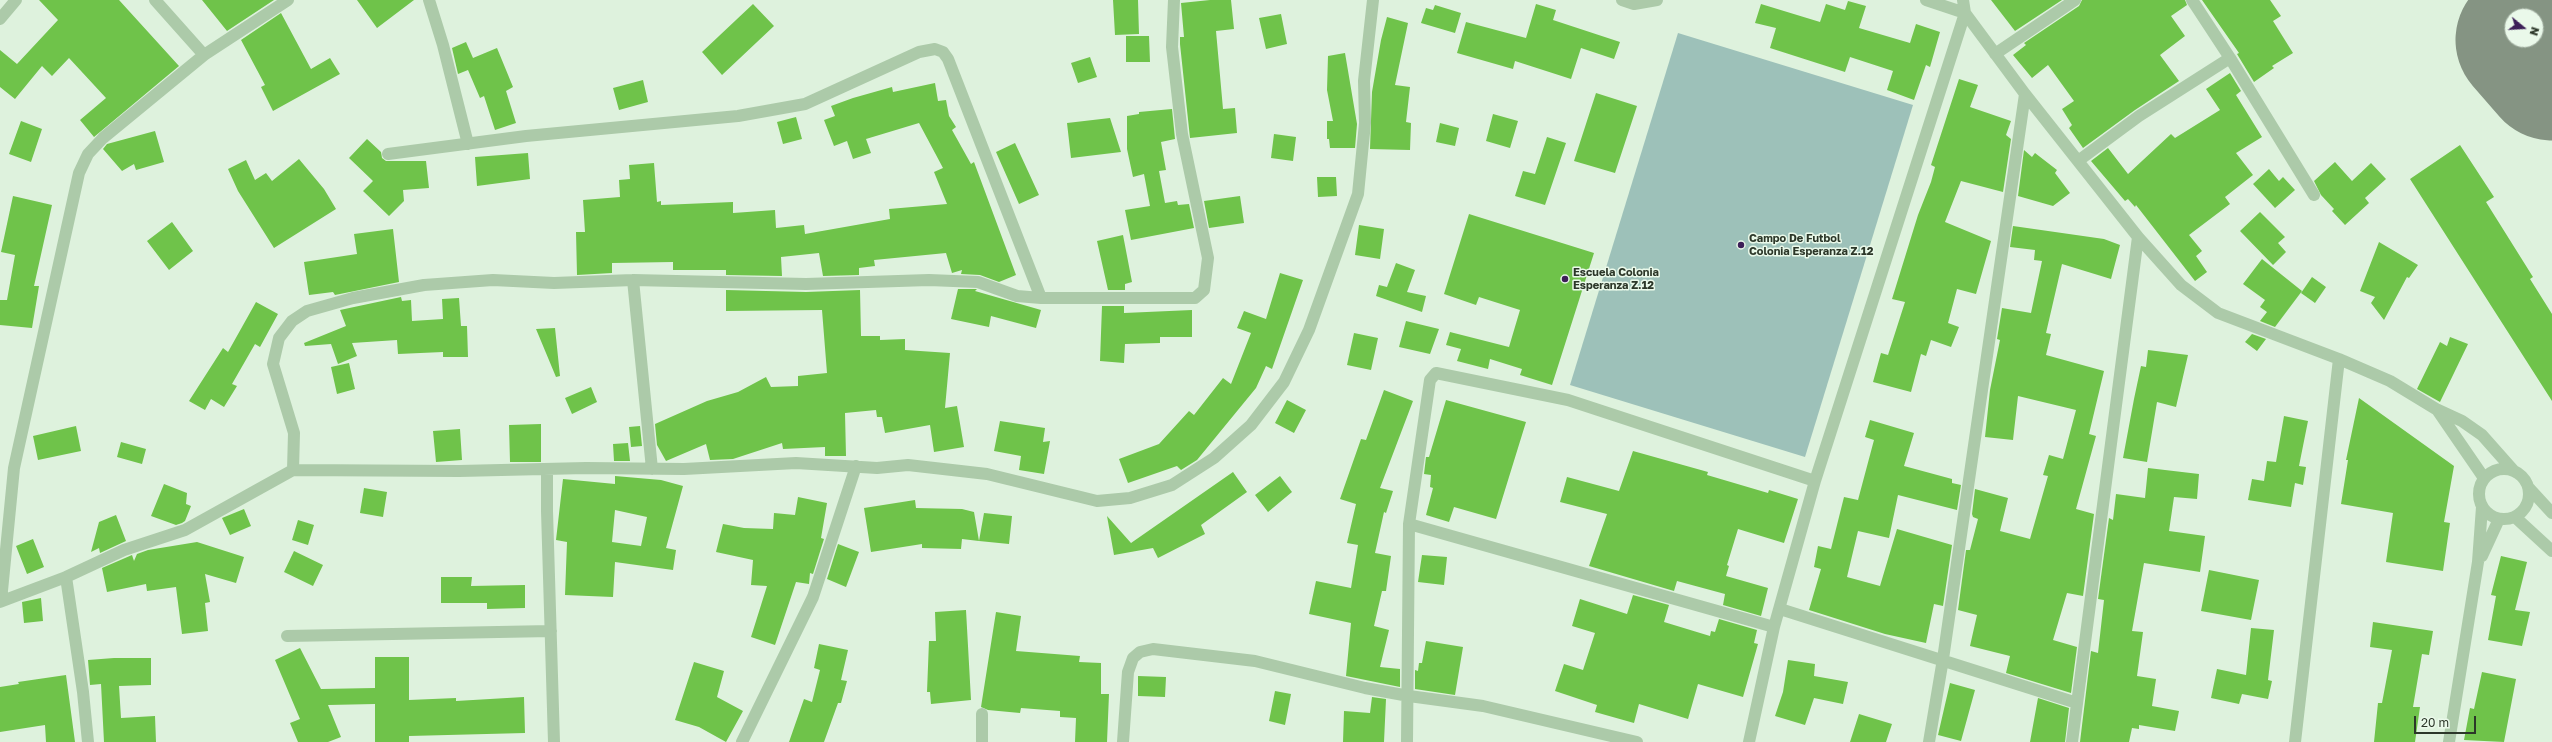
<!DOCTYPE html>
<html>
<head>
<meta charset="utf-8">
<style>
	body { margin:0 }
	#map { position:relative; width:2552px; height:742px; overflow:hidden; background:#def2dd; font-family:"Golos Text",sans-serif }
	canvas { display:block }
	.north { position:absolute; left:2504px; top:8px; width:40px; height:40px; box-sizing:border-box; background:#eaf9ea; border:1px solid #9eab9d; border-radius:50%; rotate:108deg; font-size:11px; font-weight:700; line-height:16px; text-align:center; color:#2c3729 }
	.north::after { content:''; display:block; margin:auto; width:14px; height:18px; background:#3d1f58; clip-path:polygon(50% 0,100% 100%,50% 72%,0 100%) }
	.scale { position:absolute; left:2414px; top:716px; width:62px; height:18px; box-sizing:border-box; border:2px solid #2c3729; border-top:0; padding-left:5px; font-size:12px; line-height:14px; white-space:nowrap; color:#2c3729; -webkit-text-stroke:3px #eaf9ea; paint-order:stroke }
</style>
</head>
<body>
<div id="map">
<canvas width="2552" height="742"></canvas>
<div class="north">N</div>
<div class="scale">20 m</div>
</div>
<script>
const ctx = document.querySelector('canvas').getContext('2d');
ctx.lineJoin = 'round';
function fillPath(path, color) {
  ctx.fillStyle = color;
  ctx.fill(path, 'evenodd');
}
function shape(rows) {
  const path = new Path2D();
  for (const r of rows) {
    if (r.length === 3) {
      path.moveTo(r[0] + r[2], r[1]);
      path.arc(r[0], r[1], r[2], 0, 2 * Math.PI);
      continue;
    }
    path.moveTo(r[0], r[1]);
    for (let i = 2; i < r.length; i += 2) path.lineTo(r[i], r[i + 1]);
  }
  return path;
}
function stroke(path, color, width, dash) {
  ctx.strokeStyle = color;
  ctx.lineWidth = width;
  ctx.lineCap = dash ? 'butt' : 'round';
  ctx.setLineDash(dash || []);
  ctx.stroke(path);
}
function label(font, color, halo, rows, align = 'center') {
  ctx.font = font + ' "Golos Text",sans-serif';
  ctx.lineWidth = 3;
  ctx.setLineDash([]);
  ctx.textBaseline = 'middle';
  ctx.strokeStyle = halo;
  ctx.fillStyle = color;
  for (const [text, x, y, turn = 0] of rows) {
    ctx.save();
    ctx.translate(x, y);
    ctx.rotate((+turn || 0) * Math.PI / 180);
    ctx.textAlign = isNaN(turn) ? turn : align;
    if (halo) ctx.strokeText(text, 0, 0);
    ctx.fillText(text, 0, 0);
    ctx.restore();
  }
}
const green = shape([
	[1678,33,1913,105,1805,457,1570,385]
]);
const runway = shape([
	[2525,40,2552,71]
]);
const building = shape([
	[39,0,119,0,179,66,94,137,80,120,106,98,69,58,52,76,42,66,15,99,0,87,0,50,17,64,58,20],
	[202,0,274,0,227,31],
	[357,0,414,0,377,28],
	[1113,0,1138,0,1139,34,1115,35],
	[1210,0,1231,0,1234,29,1216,31,1223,109,1235,108,1237,133,1190,138,1180,44,1180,37,1184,37,1181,3],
	[1991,0,2062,0,2015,31],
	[2082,0,2185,0,2187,5,2171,16,2185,36,2160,55,2179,81,2135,110,2083,148,2069,128,2072,125,2062,109,2074,101,2048,65,2032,78,2013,55,2026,45,2024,43,2079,6],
	[2202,0,2270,0,2281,16,2273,21,2293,53,2272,66,2274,68,2254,82,2237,54,2239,53],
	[1848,1,1866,6,1859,28,1910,43,1916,24,1940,32,1930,67,1926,65,1914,100,1887,90,1893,71,1850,57,1845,72,1770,48,1776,28,1755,23,1761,4,1820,22,1826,4,1845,10],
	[753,4,774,26,722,75,702,52],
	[1536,4,1556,10,1553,20,1620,42,1614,59,1581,48,1571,79,1515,61,1513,69,1457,53,1466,22,1526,38],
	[1435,5,1461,13,1455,33,1421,23,1426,8,1433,10],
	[281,13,311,69,330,58,340,74,273,111,261,87,265,85,241,40],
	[1281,14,1287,44,1266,49,1259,18],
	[1387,17,1408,23,1395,85,1410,87,1406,122,1411,123,1410,150,1370,149,1372,92,1381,40],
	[1126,36,1149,36,1150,62,1126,62],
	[466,42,473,58,497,48,513,87,506,91,516,123,495,130,484,96,480,98,468,70,458,74,452,48],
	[1345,53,1357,124,1355,148,1330,148,1329,139,1327,139,1327,121,1333,121,1327,90,1328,56],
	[1090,57,1097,77,1078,83,1071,63],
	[2230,73,2241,91,2236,95,2262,137,2236,153,2253,175,2225,197,2230,204,2189,235,2202,251,2196,256,2207,272,2195,281,2136,205,2135,207,2128,199,2125,201,2091,161,2108,148,2128,174,2171,134,2175,138,2220,110,2206,89],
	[1959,79,1978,85,1970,107,2011,121,2006,135,2011,139,2003,192,1961,181,1945,222,1991,241,1976,294,1957,289,1948,323,1959,327,1951,347,1931,340,1926,356,1921,354,1911,392,1873,382,1881,353,1888,355,1905,302,1892,299,1918,215,1931,182,1935,167,1931,165],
	[643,80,648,102,619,110,613,88],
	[935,83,938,101,946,100,949,116,956,127,952,130,971,164,974,162,1016,275,999,282,980,275,961,274,962,270,952,273,946,253,874,260,875,266,859,268,859,275,823,276,819,253,781,257,782,276,726,275,726,270,673,270,673,262,612,263,612,273,577,275,576,232,585,232,583,200,620,197,619,180,630,179,629,165,654,163,657,202,661,201,661,205,733,202,733,213,775,210,776,228,804,225,805,234,890,219,889,209,947,204,934,172,943,168,919,123,866,139,871,153,853,159,847,141,834,146,824,120,835,116,831,106,853,98,892,87,893,92],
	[1596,93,1637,106,1615,173,1574,161],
	[1172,109,1175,139,1161,142,1166,170,1159,171,1165,203,1177,201,1178,205,1189,204,1194,228,1131,240,1125,210,1150,206,1144,174,1133,177,1127,149,1127,116,1139,114,1139,112],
	[1493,114,1518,121,1510,148,1486,141],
	[796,117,802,139,783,144,777,122],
	[1110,118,1121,152,1071,158,1067,123],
	[21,121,42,129,31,162,9,154],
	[1440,123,1459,128,1455,146,1436,142],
	[155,131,164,162,136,170,134,164,122,171,103,149,107,144],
	[1274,134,1296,137,1293,161,1271,158],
	[1547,137,1566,143,1545,205,1515,196,1523,171,1535,174],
	[367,139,381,152,382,158,386,161,426,161,429,188,403,190,404,201,389,216,363,191,373,181,349,158],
	[1015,143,1039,195,1019,204,996,152],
	[2460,145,2494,197,2486,202,2533,277,2530,279,2552,314,2552,401,2410,179],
	[2024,150,2032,157,2035,153,2057,170,2055,173,2070,193,2053,206,2018,196],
	[528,153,530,179,477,186,475,157],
	[299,159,324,189,336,209,274,248,238,191,228,169,246,160,255,180,266,173,272,181],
	[2335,162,2352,181,2371,163,2386,179,2365,198,2369,203,2345,225,2332,211,2334,209,2321,195,2314,181],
	[2269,169,2279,181,2283,177,2295,190,2275,208,2253,184],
	[1317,177,1336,177,1337,196,1318,197],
	[13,196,52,205,34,286,39,286,32,328,0,325,0,300,7,300,15,255,1,252],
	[1240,196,1244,223,1209,228,1204,201],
	[2260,212,2285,237,2278,243,2286,252,2273,265,2240,231],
	[1469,214,1594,253,1552,385,1520,375,1522,369,1490,359,1488,369,1457,361,1461,349,1446,345,1450,332,1509,347,1520,310,1479,297,1476,305,1444,294],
	[172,222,193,251,169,270,147,241],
	[1359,225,1384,229,1380,259,1355,255],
	[2013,226,2104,239,2120,245,2111,279,2062,264,2046,333,2051,334,2046,355,2104,371,2089,434,2096,436,2076,509,2094,514,2083,596,2067,593,2053,640,2077,647,2071,693,2006,673,2010,656,1970,646,1977,615,1958,610,1966,550,1970,550,1978,519,1973,517,1972,514,1975,489,2008,498,2000,531,2030,539,2048,476,2043,475,2049,455,2063,459,2076,410,2018,396,2013,440,1985,437,1990,390,2000,340,1997,339,2002,308,2031,313,2042,261,2034,260,2035,250,2010,247],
	[393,229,399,282,335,295,333,292,309,295,304,262,357,254,354,234],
	[1123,235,1132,282,1125,284,1125,290,1108,290,1097,241],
	[2379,242,2418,265,2409,278,2407,277,2384,320,2371,303,2375,297,2360,291],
	[2262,259,2302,291,2275,327,2260,321,2267,312,2260,307,2265,300,2243,284],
	[1396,263,1415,270,1407,292,1426,296,1422,312,1376,296,1379,285,1387,287],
	[1280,273,1303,280,1272,369,1266,366,1256,388,1197,460,1181,470,1177,466,1128,483,1119,459,1159,444,1189,411,1194,415,1223,378,1231,384,1251,333,1237,328,1244,311,1266,319],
	[2312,277,2326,287,2315,303,2301,293],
	[958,289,977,289,975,291,1041,310,1036,328,991,316,989,327,951,319],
	[726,290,806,292,860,290,861,336,880,336,880,340,905,339,905,350,950,353,945,408,957,406,964,447,934,452,930,425,885,433,882,417,877,417,876,410,845,413,846,456,825,456,825,447,783,449,782,443,733,459,710,460,706,444,666,461,657,445,655,424,707,401,738,392,766,377,771,387,798,386,798,376,827,373,822,310,726,311],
	[401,297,402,301,411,300,412,321,443,319,442,299,459,298,461,326,467,326,468,357,443,357,443,352,398,354,397,340,352,343,357,356,338,364,331,344,305,346,304,343,346,326,340,310],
	[256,302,278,314,260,347,255,344,232,384,237,386,224,407,211,399,205,410,189,401,223,348,228,352],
	[1102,306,1124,306,1124,313,1192,310,1192,337,1160,337,1160,343,1125,344,1124,363,1100,361],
	[1406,321,1439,329,1430,354,1399,347],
	[555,328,560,376,556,377,536,329],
	[1354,333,1378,338,1371,370,1347,365],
	[2252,334,2266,339,2257,351,2245,342],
	[2450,337,2468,344,2440,402,2417,389,2440,342,2447,346],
	[2148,350,2188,355,2176,407,2157,402,2147,462,2123,458,2134,399,2141,366,2146,367],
	[349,363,355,389,337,394,331,367],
	[591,387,597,402,572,414,565,398],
	[1384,390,1413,401,1380,488,1393,491,1386,513,1384,512,1375,553,1391,556,1386,591,1382,591,1374,626,1389,630,1380,667,1400,669,1400,687,1346,676,1351,623,1309,614,1316,581,1351,588,1358,545,1347,543,1356,504,1340,499,1361,439,1366,440],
	[2359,398,2454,466,2444,522,2450,523,2443,571,2386,562,2393,513,2341,504,2348,460,2346,460],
	[1287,400,1306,410,1294,433,1275,423],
	[1446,400,1526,422,1496,519,1454,507,1449,522,1426,515,1433,488,1430,487,1431,475,1424,474,1426,457,1429,457],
	[2284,416,2308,421,2299,466,2306,467,2303,485,2295,483,2291,507,2248,500,2252,479,2264,481,2267,461,2276,462],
	[1870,420,1914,433,1904,466,1952,479,1952,483,1961,485,1957,510,1898,495,1889,538,1858,531,1847,577,1880,586,1897,529,1952,545,1943,606,1934,604,1926,643,1885,634,1809,610,1821,569,1814,567,1818,546,1831,549,1844,497,1858,500,1874,440,1865,437],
	[1000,421,1045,428,1043,442,1050,441,1044,474,1019,470,1021,456,994,451],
	[541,424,541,462,510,462,509,425],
	[76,426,81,451,38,460,33,436],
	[640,426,642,446,631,447,629,427],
	[460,429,462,460,436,462,433,431],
	[121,442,146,449,142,464,117,457],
	[628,443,630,461,614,461,613,444],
	[1633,451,1708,472,1707,475,1768,493,1769,490,1798,499,1784,543,1738,529,1727,565,1729,566,1726,576,1768,588,1761,616,1723,605,1725,594,1677,581,1674,591,1589,566,1607,514,1560,502,1567,477,1619,491],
	[2148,468,2199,474,2197,499,2174,497,2169,531,2205,536,2200,572,2144,563,2132,631,2143,632,2137,676,2156,679,2152,706,2179,711,2175,731,2139,725,2139,729,2132,728,2129,742,2080,742,2091,651,2098,653,2104,600,2098,599,2109,518,2113,520,2116,494,2145,498],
	[1233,472,1247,492,1201,525,1205,534,1158,558,1153,548,1114,555,1107,516,1131,543],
	[615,476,661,480,683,486,666,548,676,550,673,570,615,562,613,597,565,595,567,542,556,540,563,479,615,484],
	[615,510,647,517,641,546,612,542],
	[1280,476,1292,492,1268,512,1255,495],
	[164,484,187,493,186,504,191,506,185,521,182,523,176,525,151,516],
	[364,488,387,492,383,517,360,513],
	[798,497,827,503,821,538,824,539,813,574,810,573,809,584,796,582,775,645,751,637,767,586,751,585,753,560,716,552,723,524,744,528,773,529,774,513,795,515],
	[915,500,916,508,962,509,974,512,979,541,962,539,961,549,922,548,922,544,871,552,864,508],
	[244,509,251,526,230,535,222,518],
	[984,513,1012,516,1009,544,979,541],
	[116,515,126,541,100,553,99,548,91,552,99,522],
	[298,520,314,525,308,545,292,540],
	[33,539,44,567,27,574,16,546],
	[197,542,244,557,236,583,205,574,210,602,205,603,208,631,182,634,176,587,147,591,146,584,107,592,102,568,132,555,134,561,137,554,148,550],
	[838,544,859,552,846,587,827,579],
	[294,551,323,565,313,586,284,572],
	[1422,555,1447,557,1444,585,1418,582],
	[2501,556,2527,562,2515,610,2530,612,2522,646,2488,640,2496,596,2491,595],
	[2209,570,2259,580,2251,620,2201,611],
	[441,577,472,577,471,586,525,585,525,608,487,609,487,603,441,603],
	[1633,595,1669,605,1664,622,1710,636,1711,631,1715,632,1719,619,1757,630,1754,643,1758,644,1743,697,1698,684,1688,719,1639,704,1634,723,1595,712,1597,705,1555,691,1564,664,1583,670,1595,633,1572,626,1580,599,1627,614],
	[41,598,43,621,24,623,22,602],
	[966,610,971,700,931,704,930,692,927,692,929,641,936,641,935,612],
	[996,612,1021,616,1016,651,1080,656,1079,662,1101,663,1101,694,1109,694,1107,742,1075,742,1076,718,1060,717,1060,711,1021,708,1020,713,988,710,981,707],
	[2373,622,2433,631,2429,655,2422,654,2413,707,2420,707,2415,742,2374,742,2378,703,2382,703,2392,650,2370,647],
	[2251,628,2274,630,2268,680,2272,681,2268,699,2242,694,2239,704,2211,698,2217,669,2246,675],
	[1426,641,1463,647,1455,695,1415,689,1415,670,1418,671,1419,663,1422,663],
	[819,644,848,650,841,680,847,681,841,703,838,703,824,742,789,742,804,699,812,702,820,670,814,668],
	[300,648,321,689,375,688,375,657,409,657,409,700,456,698,456,701,524,697,525,733,409,736,409,742,375,742,375,704,328,705,341,737,328,742,298,742,290,723,300,719,275,660],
	[114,658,151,658,151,685,119,686,121,718,155,716,156,742,104,742,101,684,90,685,88,660],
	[1788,660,1815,664,1814,676,1848,682,1843,704,1814,698,1805,725,1775,716,1783,692],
	[694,662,724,671,717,697,743,711,726,742,699,727,675,720],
	[2482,672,2516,679,2504,742,2464,740,2470,708,2474,709],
	[66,675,75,742,46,742,45,725,0,732,0,687,19,684,18,682],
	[1138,676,1166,677,1165,697,1138,696],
	[1950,683,1975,690,1961,741,1938,735],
	[1275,691,1291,694,1285,725,1269,721],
	[1372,697,1386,699,1384,742,1343,742,1344,711,1370,713],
	[2038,698,2069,708,2065,742,2030,742],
	[1859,714,1892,724,1886,742,1850,742]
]);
const minor = shape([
	[155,0,204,55],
	[429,0,443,45,468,144],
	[1622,0,1634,4,1657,0],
	[1926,0,1965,13,2025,94,2138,237,2181,285,2218,313,2339,359,2390,381,2436,409,2462,421,2482,435,2513,470],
	[2192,0,2230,58],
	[0,19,16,0],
	[1995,54,2075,0],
	[388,154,526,136,738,116,805,104,919,52,935,49,943,52,948,59,1041,298],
	[2078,161,2139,116,2230,58,2314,195],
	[633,280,652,469],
	[2438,411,2484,478],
	[2504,494,25],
	[293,470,294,433,273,364,279,338,292,321,307,311,353,298,424,285,493,280,554,283,633,280,806,284,929,280,978,282,1017,296,1041,298,1195,298,1204,290,1208,258,1182,134,1172,47,1174,0],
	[547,470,547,511,554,742],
	[2529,488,2552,513],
	[2515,517,2552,551],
	[1409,524,1774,627],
	[2482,556,2499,519],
	[66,577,83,692,88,742],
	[1,601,14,468,79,173,88,154,103,138,204,55,288,0],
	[0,602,66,577,124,550,185,530,293,470,459,471,586,468,684,469,796,463,877,468,908,465,987,474,1097,501,1130,498,1172,485,1214,458,1251,425,1284,382,1309,330,1358,194,1365,123,1364,81,1373,0],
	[1780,609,2077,703],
	[287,636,551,631],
	[982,714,982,742],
	[742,742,813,597,856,466],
	[1123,742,1128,672,1133,658,1140,652,1153,649,1255,661,1365,688,1409,696,1483,706,1637,742],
	[1407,742,1409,524,1430,380,1436,373,1568,400,1815,481],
	[1749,742,1774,627,1815,481,1965,13,1963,0],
	[1929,742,1943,659,2025,94],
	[2072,742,2138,237],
	[2295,742,2339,359],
	[2449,742,2478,562,2482,507]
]);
const markers = [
	[1741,245,4,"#3d1f58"],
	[1565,279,4,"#3d1f58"]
];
const poiNames = [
	["Campo De Futbol",1749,239],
	["Colonia Esperanza Z.12",1749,252],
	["Escuela Colonia",1573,273],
	["Esperanza Z.12",1573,286]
];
fillPath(green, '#9dc1b9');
stroke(runway, '#859483', 139);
fillPath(building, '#6fc34a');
stroke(minor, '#accaa9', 12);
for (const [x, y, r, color] of markers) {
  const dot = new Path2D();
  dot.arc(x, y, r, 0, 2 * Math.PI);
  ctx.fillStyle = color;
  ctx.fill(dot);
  stroke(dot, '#eaf9ea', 1.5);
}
label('bold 11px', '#2c3729', '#eaf9ea', poiNames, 'left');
</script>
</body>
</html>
